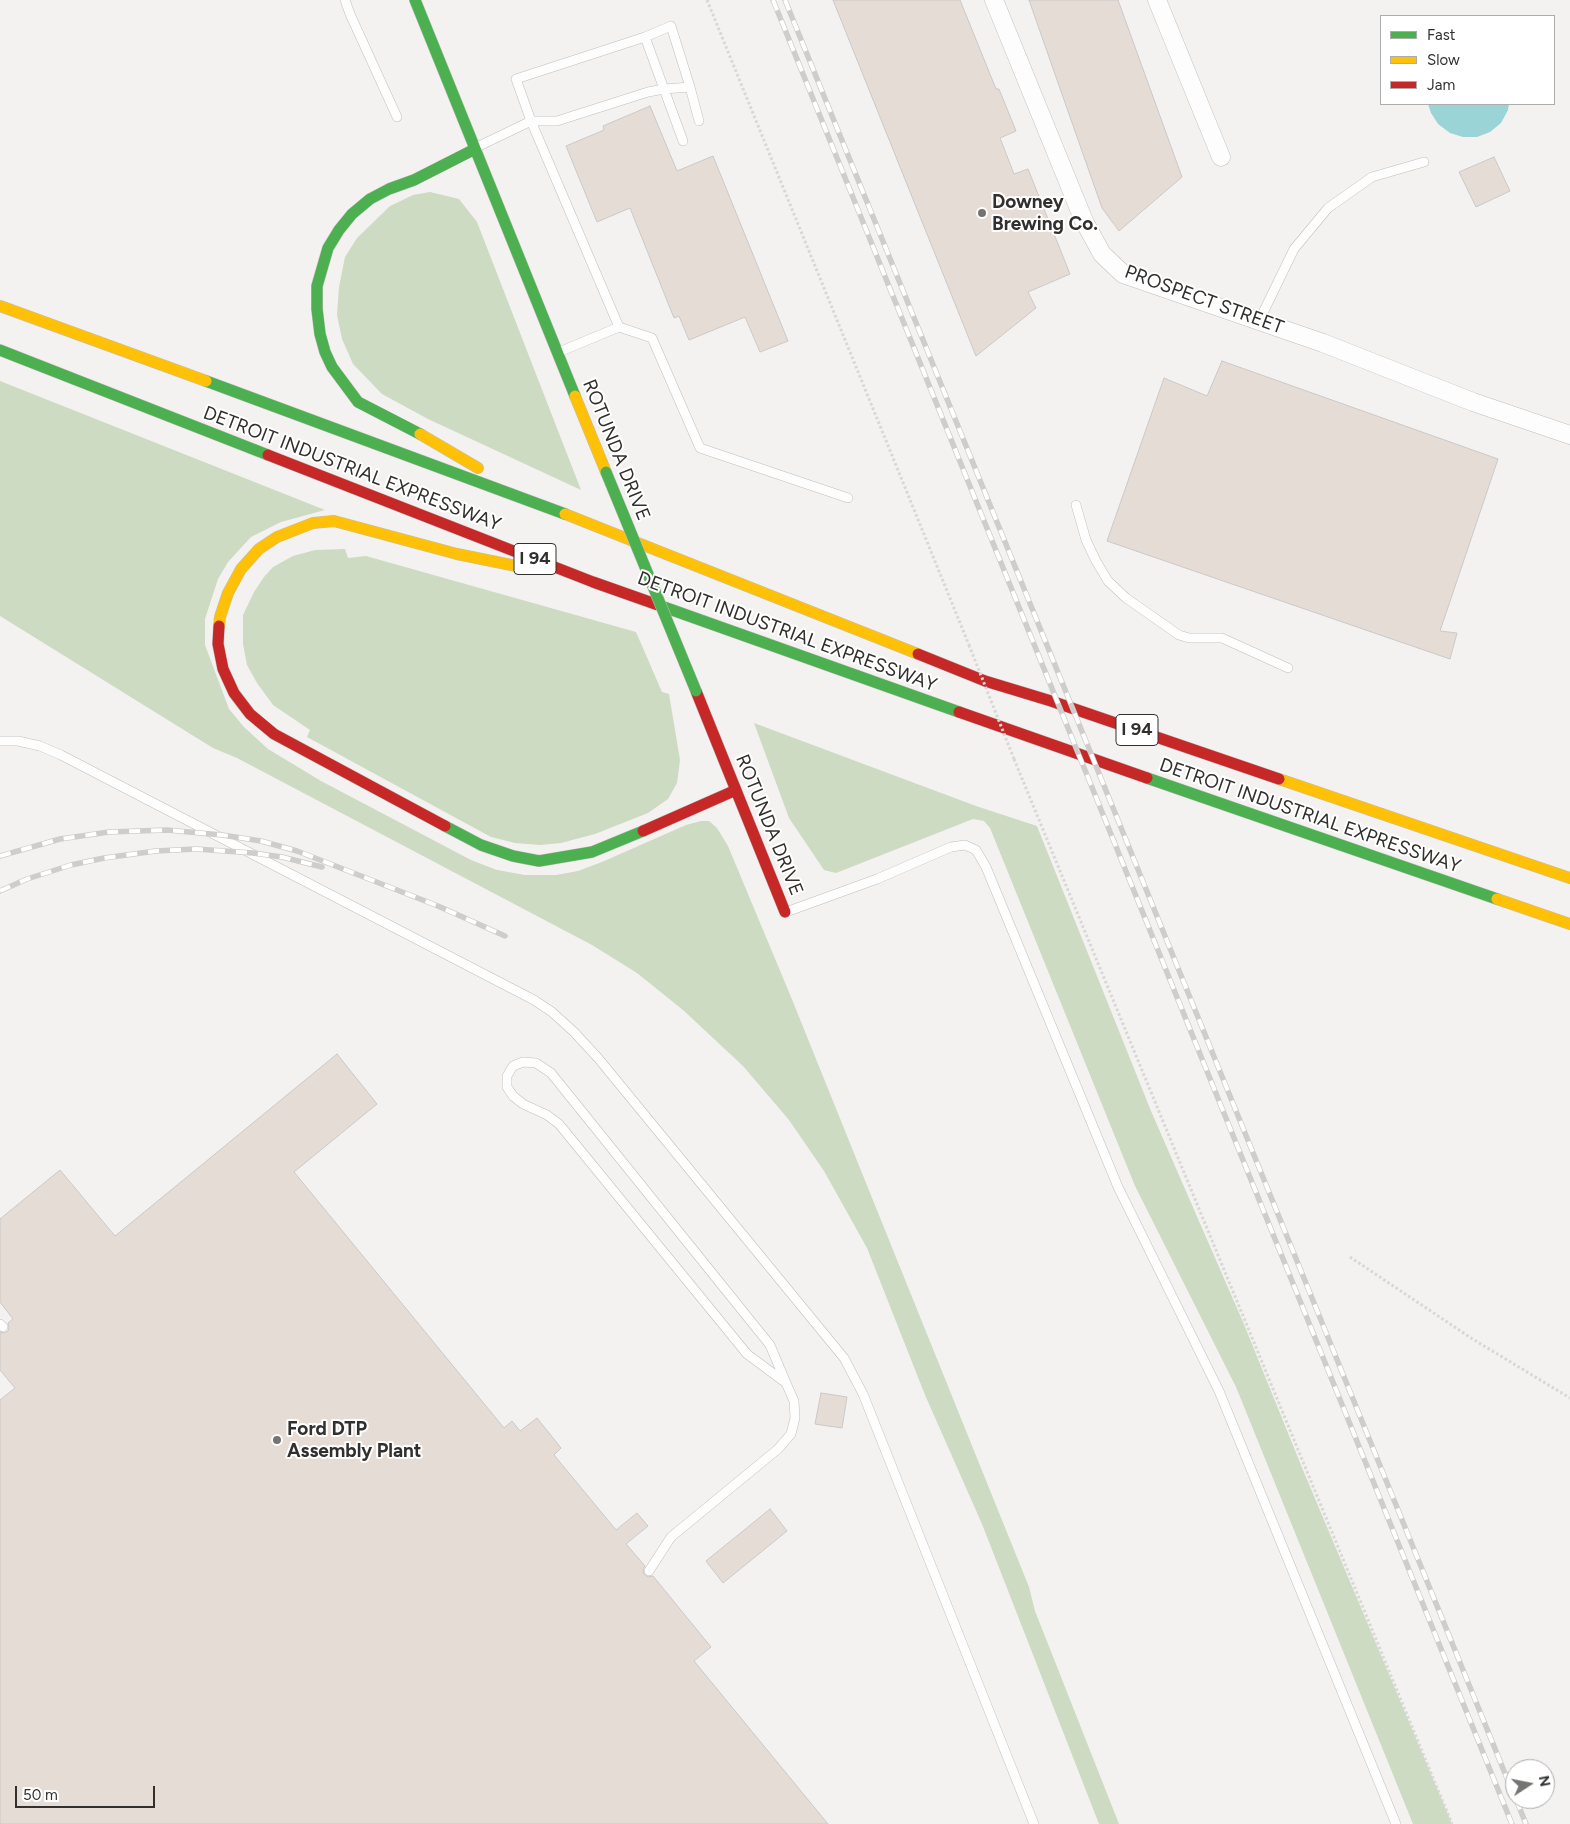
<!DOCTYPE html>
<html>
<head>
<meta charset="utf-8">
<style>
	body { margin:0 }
	#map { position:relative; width:1570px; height:1824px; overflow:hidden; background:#f4f2f0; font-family:Figtree,sans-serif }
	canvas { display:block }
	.legend { position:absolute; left:1380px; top:15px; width:175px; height:90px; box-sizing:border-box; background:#fff; border:1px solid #adacac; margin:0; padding:6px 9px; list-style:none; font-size:15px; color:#31302f }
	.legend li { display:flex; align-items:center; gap:10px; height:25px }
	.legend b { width:25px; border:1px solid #adacac }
	.north { position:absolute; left:1505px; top:1759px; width:50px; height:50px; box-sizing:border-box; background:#fff; border:1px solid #adacac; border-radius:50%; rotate:79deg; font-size:14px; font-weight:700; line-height:20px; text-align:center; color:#31302f }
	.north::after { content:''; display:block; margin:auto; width:18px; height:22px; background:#757473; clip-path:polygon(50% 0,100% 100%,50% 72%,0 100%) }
	.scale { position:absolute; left:15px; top:1786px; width:140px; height:22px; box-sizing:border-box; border:2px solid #31302f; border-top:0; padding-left:6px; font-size:15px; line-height:18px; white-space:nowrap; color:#31302f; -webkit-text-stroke:4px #fff; paint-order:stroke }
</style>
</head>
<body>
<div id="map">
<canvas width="1570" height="1824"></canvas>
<ul class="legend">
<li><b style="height:6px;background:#4caf50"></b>Fast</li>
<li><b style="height:6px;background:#ffc107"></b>Slow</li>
<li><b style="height:6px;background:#c62828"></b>Jam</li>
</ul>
<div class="north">N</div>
<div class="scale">50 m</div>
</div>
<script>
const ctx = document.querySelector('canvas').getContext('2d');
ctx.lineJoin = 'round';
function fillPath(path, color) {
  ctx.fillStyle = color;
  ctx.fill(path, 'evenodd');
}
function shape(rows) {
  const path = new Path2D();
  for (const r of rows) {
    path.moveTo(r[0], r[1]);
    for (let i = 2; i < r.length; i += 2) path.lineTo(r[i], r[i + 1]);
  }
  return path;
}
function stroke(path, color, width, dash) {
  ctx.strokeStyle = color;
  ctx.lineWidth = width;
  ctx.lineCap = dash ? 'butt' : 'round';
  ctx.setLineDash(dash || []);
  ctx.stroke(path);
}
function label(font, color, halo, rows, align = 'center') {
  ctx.font = font + ' Figtree,sans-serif';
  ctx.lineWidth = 4;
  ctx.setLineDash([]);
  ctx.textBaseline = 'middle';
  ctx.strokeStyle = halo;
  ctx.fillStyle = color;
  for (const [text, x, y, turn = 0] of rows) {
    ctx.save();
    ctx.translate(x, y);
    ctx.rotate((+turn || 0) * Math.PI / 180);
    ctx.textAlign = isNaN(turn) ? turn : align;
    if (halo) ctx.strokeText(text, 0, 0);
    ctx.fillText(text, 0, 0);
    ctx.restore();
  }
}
const green = shape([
	[430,192,459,199,477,222,581,490,428,419,382,394,353,364,342,339,337,315,339,287,345,257,357,238,390,206,413,195],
	[0,381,325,510,281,522,251,537,228,562,218,579,205,619,205,645,229,709,244,727,268,749,321,781,471,860,497,870,525,875,556,875,578,871,602,862,686,825,701,821,709,821,717,828,728,846,791,997,1029,1587,1035,1611,1119,1824,1099,1824,982,1524,925,1395,867,1248,824,1171,789,1120,743,1066,683,1010,637,973,592,945,237,758,213,748,0,616],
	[345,549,348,558,366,556,636,632,662,692,669,694,680,760,677,783,668,799,648,813,595,834,561,843,540,845,515,843,491,837,307,737,310,730,273,705,257,683,247,665,243,644,243,615,254,592,264,577,273,567,293,556,315,550],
	[754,723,976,806,1037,826,1151,1111,1243,1322,1303,1470,1452,1824,1413,1824,1236,1387,1135,1186,990,828,984,821,973,819,836,873,824,870,789,818]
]);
const water = shape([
	[1428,104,1509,104,1508,110,1501,123,1490,132,1477,137,1463,137,1450,133,1438,124,1431,113]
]);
const building = shape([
	[833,0,960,0,996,89,999,89,1016,131,1000,138,1014,174,1028,169,1070,274,1028,292,1036,308,976,356,833,0],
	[1029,0,1118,0,1182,177,1119,231,1102,208,1029,0],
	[650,106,677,171,713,156,788,341,760,352,745,317,689,340,679,316,674,318,630,208,597,222,566,146,604,130,603,126,650,106],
	[1494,157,1510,191,1476,207,1459,172,1494,157],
	[1222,361,1498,459,1440,631,1457,633,1450,659,1107,541,1164,378,1207,396,1222,361],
	[337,1054,377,1104,294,1172,504,1428,512,1421,520,1431,537,1418,561,1448,554,1455,616,1530,637,1513,648,1526,626,1544,645,1566,643,1570,644,1574,648,1577,653,1576,711,1647,694,1661,828,1824,0,1824,0,1400,15,1388,0,1370,0,1332,4,1333,8,1331,9,1328,8,1323,13,1319,0,1302,0,1219,60,1170,115,1236,337,1054],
	[821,1393,847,1397,842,1428,815,1424,821,1393],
	[770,1509,787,1531,723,1583,706,1561,770,1509]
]);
const path = shape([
	[707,0,969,645],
	[1014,759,1452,1824],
	[1350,1257,1471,1338,1570,1398]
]);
const lane = shape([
	[345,0,350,14,397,117],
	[645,37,671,26,690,87],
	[683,141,645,37,516,79,531,121,557,121,648,92,664,89,690,87,699,121],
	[477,147,531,121,619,327,559,352],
	[1259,321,1294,249,1328,208,1372,177,1424,162],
	[619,327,652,338,700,448,848,498],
	[1076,505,1086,540,1096,561,1108,581,1126,598,1179,635,1189,638,1222,638,1288,668],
	[0,741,18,741,40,746,61,755,534,1000,552,1012,574,1032,598,1058,844,1358,863,1394,1034,1824],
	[786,912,877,879,951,847,965,845,976,850,986,867,1118,1187,1219,1391,1396,1824],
	[0,1324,3,1327],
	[649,1571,671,1537,778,1449,791,1434,795,1418,794,1401,786,1383,747,1354,559,1124,547,1115,523,1104,513,1096,507,1087,507,1076,513,1066,523,1062,536,1063,551,1073,770,1345,786,1383]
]);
const street = shape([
	[994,0,1084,221,1102,254,1123,274,1323,343,1473,402,1570,435],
	[1157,0,1221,157]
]);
const fast = shape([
	[415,0,575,396],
	[0,350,268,455],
	[206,381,565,514],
	[420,434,358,402,332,367,325,352,320,334,317,309,317,286,328,248,339,230,352,214,370,199,389,189,414,180,475,149],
	[661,606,959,712],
	[1147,778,1497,899],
	[445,826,481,845,513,856,539,861,592,852,643,831]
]);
const slow = shape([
	[0,306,206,381],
	[575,396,606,472],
	[420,434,478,468],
	[565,514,918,654],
	[219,626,220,617,228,593,241,569,259,549,277,537,313,523,334,521,457,554,521,567],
	[1279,779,1570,878],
	[1497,899,1570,924]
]);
const jam = shape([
	[268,455,593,582,661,606],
	[219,626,218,644,223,669,234,693,250,714,274,734,445,826],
	[918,654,985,681,1051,701,1279,779],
	[696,691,785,912],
	[959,712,1147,778],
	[643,831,736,790]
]);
const rail = shape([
	[773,0,1512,1824],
	[785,0,1515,1798],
	[0,856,60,839,109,832,167,830,222,835,261,841,297,851,438,906,505,936],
	[0,891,27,879,71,865,104,858,156,851,196,849,253,853,282,857,322,867],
	[1516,1799,1526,1824]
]);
const pathBridge = shape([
	[969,645,1014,759]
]);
const fastBridge = shape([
	[606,472,696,691]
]);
const markers = [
	[982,213,5,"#757473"],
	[277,1440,5,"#757473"]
];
const shields = [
	[535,559,42],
	[1137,730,42]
];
const shieldNames = [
	["I 94",535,559],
	["I 94",1137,730]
];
const poiNames = [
	["Downey",992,202],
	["Brewing Co.",992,224],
	["Ford DTP",287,1429],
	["Assembly Plant",287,1451]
];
const streetNames = [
	["PROSPECT STREET",1204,300,20],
	["ROTUNDA DRIVE",616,450,68],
	["DETROIT INDUSTRIAL EXPRESSWAY",352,469,21],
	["DETROIT INDUSTRIAL EXPRESSWAY",787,632,20],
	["DETROIT INDUSTRIAL EXPRESSWAY",1310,816,19],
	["ROTUNDA DRIVE",769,825,68]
];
fillPath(green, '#ccdbc2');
fillPath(water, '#9ad4d7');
fillPath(building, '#e6dcd6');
stroke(building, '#cac8c7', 1);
stroke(lane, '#c0bfbe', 10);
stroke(street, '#c0bfbe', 19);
stroke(fast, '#c0bfbe', 12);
stroke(slow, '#c0bfbe', 12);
stroke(jam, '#c0bfbe', 12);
stroke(path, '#d7d7d6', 3, [2.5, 2.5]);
stroke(lane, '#fdfdfd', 9);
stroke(street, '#fdfdfd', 18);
stroke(fast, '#4caf50', 11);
stroke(slow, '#ffc107', 11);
stroke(jam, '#c62828', 11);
stroke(rail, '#cecdcc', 5.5);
stroke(rail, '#fff', 4, [11]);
stroke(fastBridge, '#c0bfbe', 12, []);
stroke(pathBridge, '#d7d7d6', 3, [2.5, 2.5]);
stroke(fastBridge, '#4caf50', 11);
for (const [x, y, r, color] of markers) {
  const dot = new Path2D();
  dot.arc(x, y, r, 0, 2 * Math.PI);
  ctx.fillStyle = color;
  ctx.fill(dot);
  stroke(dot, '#fff', 2);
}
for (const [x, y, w] of shields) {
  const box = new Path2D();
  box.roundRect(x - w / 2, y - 15.5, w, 31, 4);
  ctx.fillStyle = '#fff';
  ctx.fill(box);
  stroke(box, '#31302f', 1);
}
label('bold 18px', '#31302f', null, shieldNames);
label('bold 19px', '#31302f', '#fff', poiNames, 'left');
label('19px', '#31302f', '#fff', streetNames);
</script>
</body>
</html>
